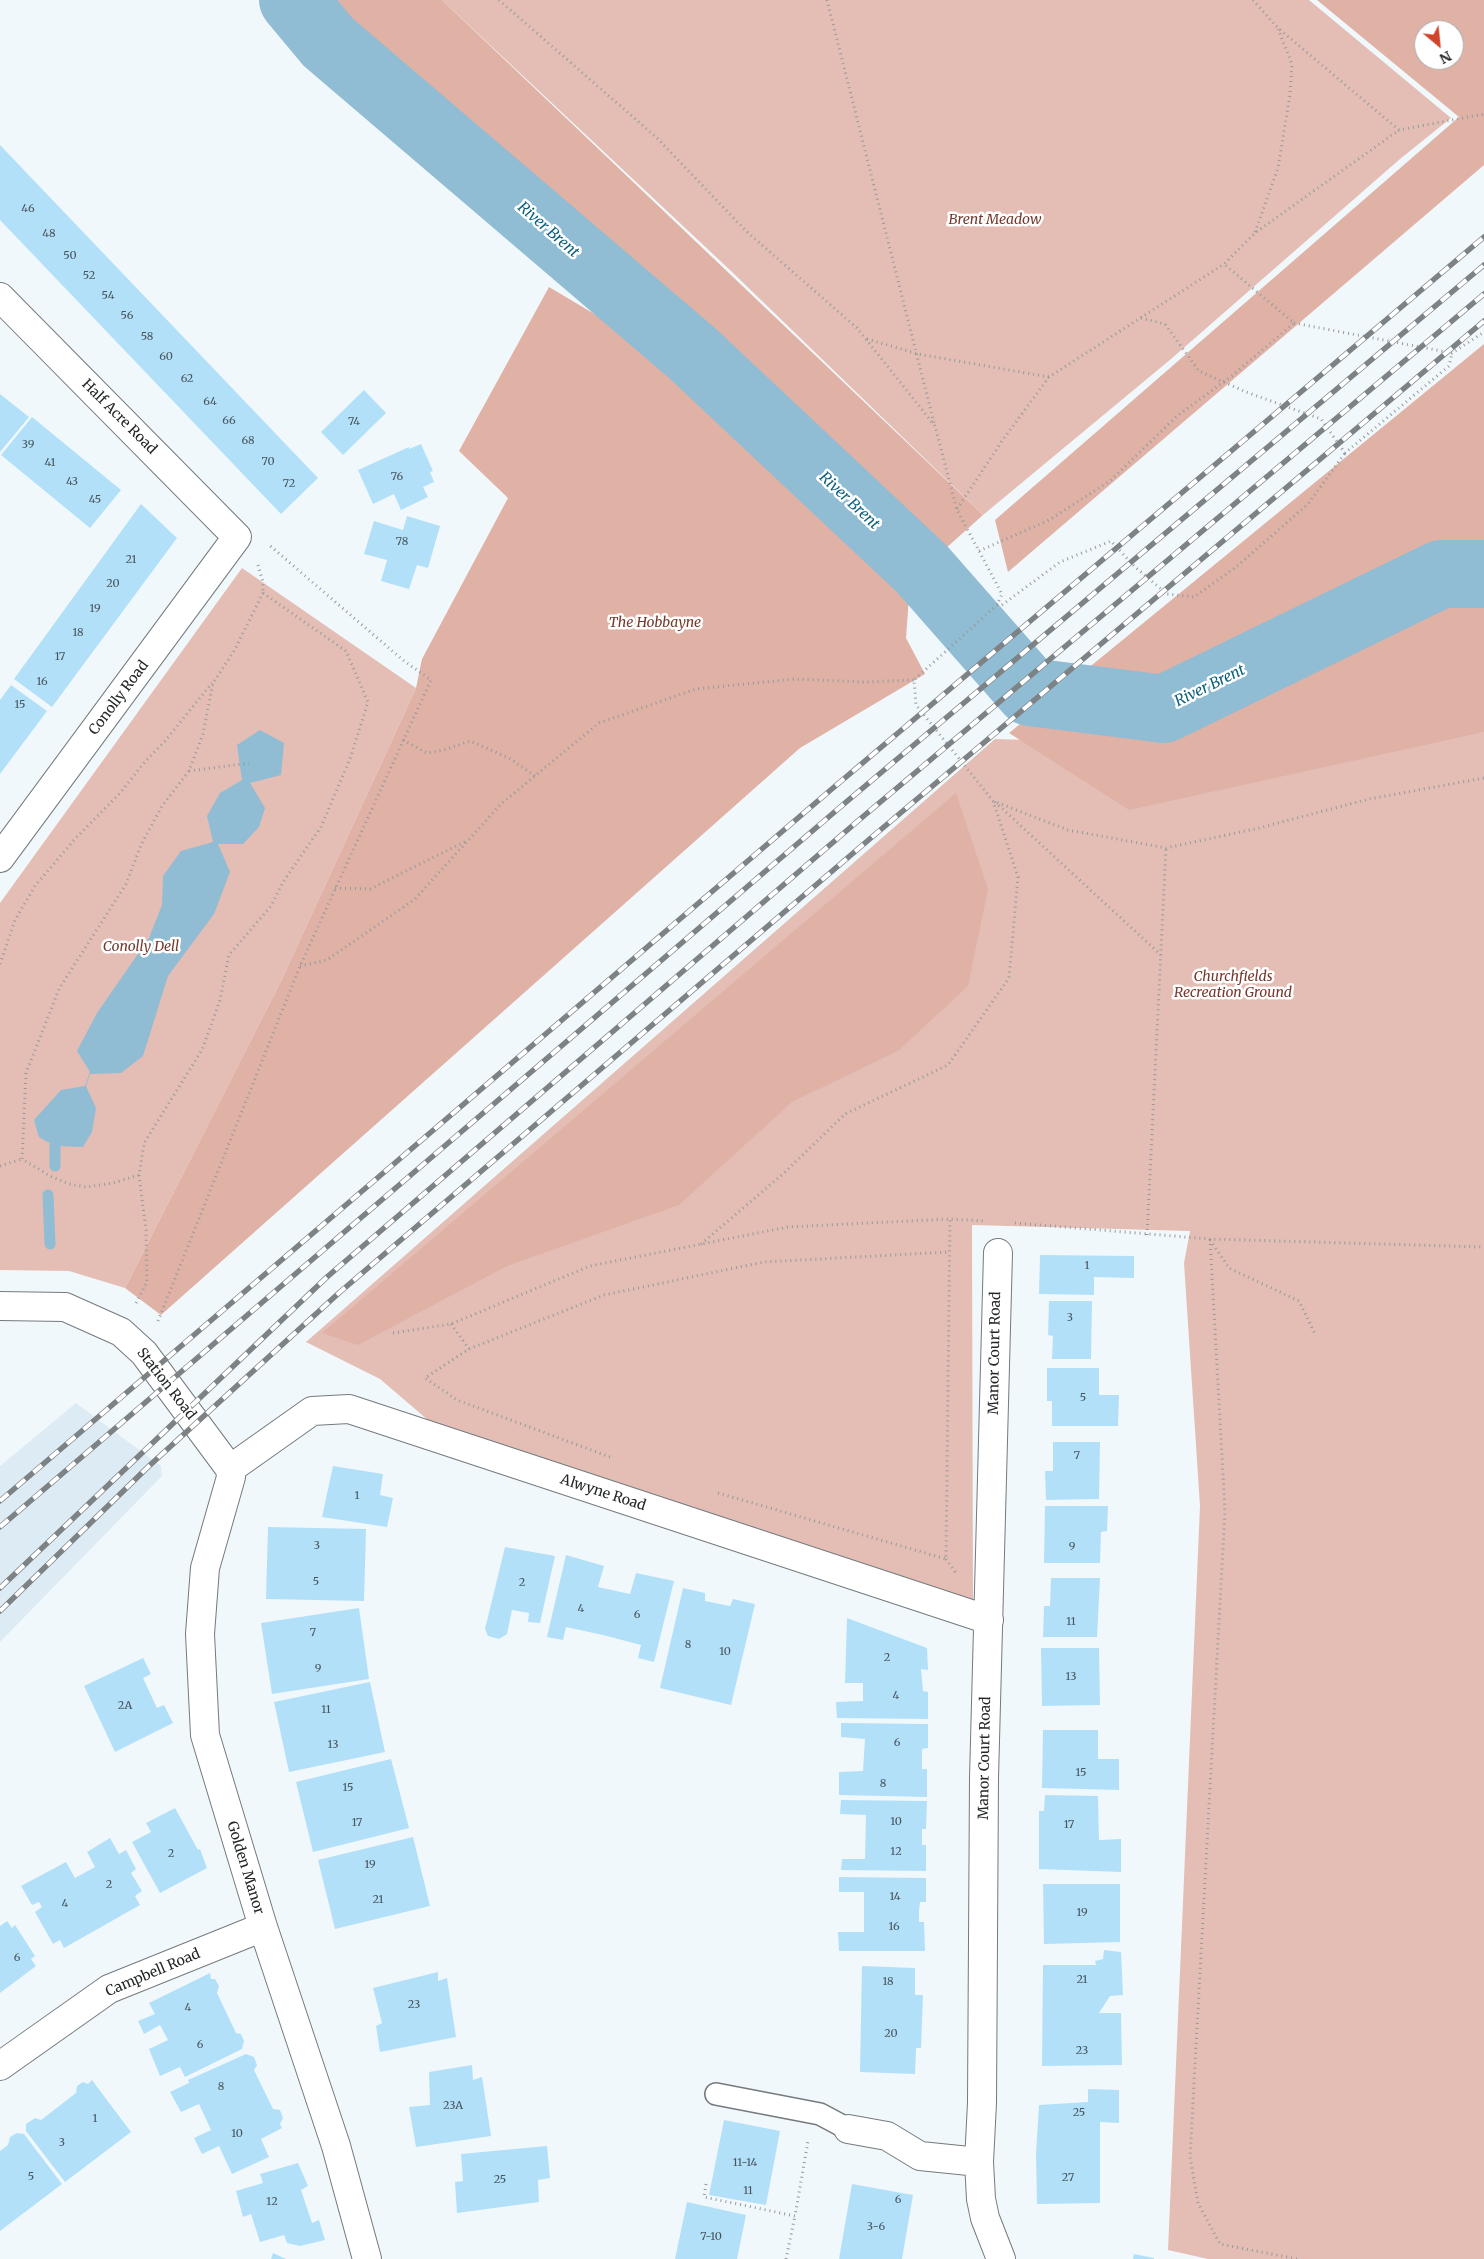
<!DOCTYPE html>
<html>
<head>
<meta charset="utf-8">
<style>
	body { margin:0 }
	#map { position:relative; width:1484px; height:2259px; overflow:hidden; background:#f1f8fc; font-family:Merriweather,serif }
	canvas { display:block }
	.north { position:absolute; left:1414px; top:20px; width:50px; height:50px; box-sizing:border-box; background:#fff; border:1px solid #a7a9a9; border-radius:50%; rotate:152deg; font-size:14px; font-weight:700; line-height:20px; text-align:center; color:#242728 }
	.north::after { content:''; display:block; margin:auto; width:18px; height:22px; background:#d04529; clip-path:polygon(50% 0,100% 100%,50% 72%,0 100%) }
</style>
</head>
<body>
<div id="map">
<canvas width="1484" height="2259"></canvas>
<div class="north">N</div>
</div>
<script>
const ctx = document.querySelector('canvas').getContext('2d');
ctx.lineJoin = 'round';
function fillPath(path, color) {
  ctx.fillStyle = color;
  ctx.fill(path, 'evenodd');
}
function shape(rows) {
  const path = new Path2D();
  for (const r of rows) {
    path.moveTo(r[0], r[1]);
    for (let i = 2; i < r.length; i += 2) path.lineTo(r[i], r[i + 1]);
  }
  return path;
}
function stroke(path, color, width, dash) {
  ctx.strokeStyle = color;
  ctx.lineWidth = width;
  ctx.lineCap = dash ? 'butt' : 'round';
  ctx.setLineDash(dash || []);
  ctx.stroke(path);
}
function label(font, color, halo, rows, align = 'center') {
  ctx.font = font + ' Merriweather,serif';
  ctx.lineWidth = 5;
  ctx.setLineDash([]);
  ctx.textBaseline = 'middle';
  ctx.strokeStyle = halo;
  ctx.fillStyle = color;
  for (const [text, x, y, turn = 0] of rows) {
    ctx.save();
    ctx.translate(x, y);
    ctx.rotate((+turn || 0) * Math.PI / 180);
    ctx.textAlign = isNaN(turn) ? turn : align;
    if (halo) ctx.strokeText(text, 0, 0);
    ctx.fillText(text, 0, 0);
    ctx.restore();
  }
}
const built = shape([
	[76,1403,161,1466,162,1476,0,1642,0,1466]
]);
const green = shape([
	[442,0,1309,0,1451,118,1400,159,1171,359,983,515,731,271],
	[242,568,416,688,281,981,125,1288,69,1271,0,1270,0,903],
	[1484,667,1484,2259,1208,2259,1168,2250,1200,1506,1184,1263,1190,1231,972,1225,973,1603,428,1420,380,1379,306,1342,995,739,1169,744]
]);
const forest = shape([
	[320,0,442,0,983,515,936,557,699,339,342,26],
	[1317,0,1484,0,1484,165,1008,572,995,520,1459,117],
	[1424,30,1454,30,1454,60,1424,60],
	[549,287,618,328,739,443,909,596,906,638,925,674,800,748,161,1315,125,1288,281,981,416,688,422,659,508,498,459,451],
	[1484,344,1484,732,1129,810,1009,733],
	[956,793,988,889,968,986,898,1051,792,1102,679,1205,507,1266,358,1345,322,1333]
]);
const water = shape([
	[260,730,284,743,281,775,250,783,265,808,259,827,243,844,218,844,230,872,214,914,168,976,143,1056,121,1073,90,1074,86,1086,96,1108,92,1132,83,1147,55,1146,39,1137,34,1120,61,1090,85,1086,90,1072,77,1051,97,1013,149,938,162,905,163,876,181,851,213,842,207,816,220,793,242,780,237,745]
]);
const stream = shape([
	[55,1166,55,1146],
	[48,1195,50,1244]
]);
const river = shape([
	[293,0,328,42,692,353,922,569,1030,692,1164,709,1441,574,1484,574]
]);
const building = shape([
	[0,145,318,478,281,514,0,220],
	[364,390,386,413,343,455,321,432],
	[0,394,29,417,0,452],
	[32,417,121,490,90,528,1,455],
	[421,444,433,471,430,472,434,482,423,487,428,497,401,510,394,494,373,504,358,470,409,447,409,449],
	[141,504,177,538,52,707,14,679],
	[407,516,440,526,428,568,417,565,409,589,381,581,387,560,364,554,374,521,403,530],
	[11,685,47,711,0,774,0,700],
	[1040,1255,1134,1256,1134,1278,1094,1277,1094,1295,1039,1294],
	[1049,1301,1092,1301,1091,1359,1052,1359,1053,1336,1048,1335],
	[1047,1368,1099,1368,1099,1395,1119,1395,1118,1426,1052,1426,1052,1401,1047,1401],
	[1053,1442,1100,1442,1099,1499,1046,1500,1045,1471,1053,1471],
	[333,1466,383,1474,380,1495,393,1498,387,1527,322,1517],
	[1045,1506,1108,1506,1107,1531,1101,1532,1100,1563,1044,1563],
	[268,1527,366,1529,364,1601,266,1599],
	[505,1547,555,1556,540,1623,528,1622,529,1613,512,1610,507,1634,499,1639,488,1636,485,1629],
	[566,1555,604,1566,598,1587,630,1594,636,1573,674,1581,654,1662,638,1658,641,1645,603,1635,566,1627,563,1640,547,1637],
	[1051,1578,1100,1578,1097,1637,1043,1637,1044,1606,1050,1606],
	[683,1588,705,1593,705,1601,730,1606,733,1599,755,1604,731,1705,660,1688],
	[359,1608,369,1679,272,1694,261,1623],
	[847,1618,927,1648,928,1670,921,1669,923,1691,928,1692,928,1719,837,1718,836,1702,863,1701,863,1683,845,1683],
	[1041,1648,1099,1648,1100,1705,1042,1706],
	[143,1658,151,1674,143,1678,157,1708,164,1705,173,1723,115,1752,84,1686],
	[370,1682,385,1752,289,1772,274,1702],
	[841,1723,928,1724,928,1748,922,1749,922,1769,927,1769,927,1797,839,1795,839,1772,863,1771,865,1739,841,1737],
	[1043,1730,1098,1730,1098,1759,1119,1759,1119,1790,1042,1788],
	[391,1759,409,1828,313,1852,296,1782],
	[1045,1795,1098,1796,1099,1840,1121,1839,1121,1872,1039,1869,1039,1811,1044,1811],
	[841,1800,927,1801,926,1829,922,1829,922,1845,926,1845,926,1871,841,1870,842,1859,865,1859,866,1815,840,1814],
	[175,1808,198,1850,200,1849,207,1868,160,1893,132,1842,151,1832,146,1823],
	[413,1837,430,1906,335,1929,318,1860],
	[110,1838,119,1854,126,1850,136,1869,131,1873,142,1891,135,1896,140,1905,64,1948,60,1940,53,1944,35,1912,42,1907,39,1902,32,1905,21,1886,66,1862,75,1878,95,1867,87,1852],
	[839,1877,926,1878,926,1902,920,1902,919,1911,919,1922,924,1922,925,1951,839,1951,838,1932,864,1932,864,1892,839,1892],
	[1043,1884,1120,1884,1120,1942,1044,1944],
	[7,1921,12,1928,15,1925,35,1956,31,1959,36,1966,0,1993,0,1926],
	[1104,1950,1121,1952,1123,1995,1110,1996,1099,2013,1121,2013,1122,2065,1042,2066,1043,1965,1096,1965,1095,1961,1103,1959],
	[862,1966,915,1968,915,1995,923,1995,921,2048,916,2048,915,2074,860,2072],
	[438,1972,438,1981,447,1978,456,2037,380,2052,376,2026,382,2023,373,1988],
	[210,1973,211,1979,215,1979,219,1986,217,1993,236,2033,241,2034,244,2041,242,2049,185,2077,180,2067,160,2076,149,2049,168,2040,160,2025,144,2034,138,2021,155,2014,149,2003],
	[246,2054,254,2057,257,2065,254,2070,273,2109,280,2110,283,2118,280,2124,282,2128,261,2139,269,2157,232,2174,219,2146,202,2154,194,2138,211,2130,199,2104,181,2112,170,2092,189,2083,188,2080],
	[472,2065,473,2080,482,2077,491,2136,416,2147,409,2107,430,2105,429,2072],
	[92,2080,131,2132,65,2182,26,2131,26,2124,35,2118,41,2120,76,2093,77,2086,83,2082,88,2084],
	[1088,2089,1119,2090,1119,2123,1100,2122,1100,2203,1037,2204,1036,2154,1039,2105,1088,2102],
	[724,2120,780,2131,766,2205,709,2195],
	[17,2133,24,2134,62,2184,0,2231,0,2151,8,2145,10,2137],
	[547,2146,550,2178,538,2180,539,2202,457,2213,455,2182,463,2181,461,2154],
	[298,2163,308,2186,301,2190,312,2223,319,2220,325,2240,300,2246,287,2243,284,2235,260,2242,251,2214,243,2217,236,2191,263,2183,260,2174],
	[852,2184,913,2195,902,2259,839,2259],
	[687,2202,746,2215,737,2259,675,2259],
	[273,2253,286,2259,271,2259],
	[1134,2254,1154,2258,1154,2259,1133,2259]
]);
const path = shape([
	[499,0,657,138,746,231,857,328,935,426,957,510,1002,594,997,605,914,680,916,705,993,801,1068,830,1166,848,1259,828,1369,799,1484,778],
	[827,0,934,423],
	[1253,0,1278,28,1399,130,1484,114],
	[1255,232,1278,168,1290,95,1292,64,1278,29],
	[1141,318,1165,324,1199,371,1246,392,1321,419,1345,453,1449,366,1452,353],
	[1294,323,1452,353,1484,332],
	[867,339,918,354,1049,377],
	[957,509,1002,441,1049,377,1224,264,1255,233,1399,130],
	[979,551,1049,520,1110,481,1177,416,1233,375,1294,323,1224,264],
	[258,565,263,582,263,593],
	[263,593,346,651,368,702,350,759,321,827,283,882,271,906,229,955,220,1000,202,1050,144,1143,139,1175,113,1183,86,1187,69,1184,50,1176,22,1159,26,1073,59,989,126,884,141,845,162,806,189,771,203,734,213,683,234,651,263,593],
	[997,605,1002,605,1060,562,1111,541,1135,567,1167,594,1194,597,1236,567,1308,504,1345,453],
	[403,740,427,753,444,750,470,741,509,758,535,776],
	[189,771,249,763],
	[995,802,1161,955],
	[335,888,370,889,468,840],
	[0,964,15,920,35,886,75,839,121,792,143,764,165,741,212,683],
	[300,966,327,960,415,899,501,804,599,723,696,689,794,679,865,682,914,680],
	[0,1166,22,1159],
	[1015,1223,1210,1239,1484,1247],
	[1147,1235,1166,848],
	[1210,1239,1225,1511,1190,2157,1198,2203,1220,2244,1297,2259],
	[1210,1240,1229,1268,1299,1301,1316,1336],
	[701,1244,784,1173,845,1114,948,1065,1009,978,1018,877,993,801],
	[136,1303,147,1282,146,1230,139,1175],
	[158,1321,300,966,431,680,404,661,268,544],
	[451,1324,469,1349],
	[393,1333,451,1324,590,1266,788,1227,950,1219,986,1221],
	[610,1457,457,1400,425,1378,469,1349,604,1295,764,1262,949,1252],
	[718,1493,946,1559,950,1219],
	[946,1559,956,1573],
	[706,2184,704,2197,795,2216,808,2141],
	[786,2259,795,2216]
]);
const lane = shape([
	[716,2094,820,2114,848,2129]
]);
const street = shape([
	[0,297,237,537,0,858],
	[998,1253,984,1778,982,2103,979,2162,981,2199,985,2218,1001,2259],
	[0,1306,65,1307,121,1332,144,1353,230,1469],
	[230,1469,231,1477,205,1568,200,1634,205,1735,263,1927,336,2146,367,2259],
	[230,1469,312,1411,349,1409,989,1620],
	[0,2066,109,1989,263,1927],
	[848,2129,887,2136,920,2156,979,2162]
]);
const rail = shape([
	[0,1501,833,788,1484,237],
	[0,1527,845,803,1484,265],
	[0,1588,327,1277,859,820,1484,294],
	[0,1611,149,1466,340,1292,872,837,1484,321]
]);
const numberNames = [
	["46",28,209],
	["48",49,234],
	["50",70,256],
	["52",89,276],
	["54",108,296],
	["56",127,316],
	["58",147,337],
	["60",166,357],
	["62",187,379],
	["64",210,402],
	["66",229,421],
	["74",354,422],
	["68",248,441],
	["39",28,445],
	["70",268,462],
	["41",50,463],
	["76",397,477],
	["43",72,482],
	["72",289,484],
	["45",95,500],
	["78",402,542],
	["21",131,560],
	["20",113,584],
	["19",95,609],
	["18",78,633],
	["17",60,657],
	["16",42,682],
	["15",20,705],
	["1",1087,1266],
	["3",1070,1318],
	["5",1083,1398],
	["7",1077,1456],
	["1",357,1496],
	["3",317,1546],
	["9",1072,1547],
	["5",316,1582],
	["2",522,1583],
	["4",581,1609],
	["6",637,1615],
	["11",1071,1622],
	["7",313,1633],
	["8",688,1645],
	["10",725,1652],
	["2",887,1658],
	["9",318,1669],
	["13",1071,1677],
	["4",896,1696],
	["2A",125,1706],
	["11",326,1710],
	["6",897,1743],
	["13",333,1745],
	["15",1081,1773],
	["8",883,1784],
	["15",348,1788],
	["10",896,1822],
	["17",357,1823],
	["17",1069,1825],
	["12",896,1852],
	["2",171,1854],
	["19",370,1865],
	["2",109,1885],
	["14",895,1897],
	["21",378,1900],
	["4",65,1904],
	["19",1082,1913],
	["16",894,1927],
	["6",17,1958],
	["21",1082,1980],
	["18",888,1982],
	["23",414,2005],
	["4",188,2008],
	["20",891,2034],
	["6",200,2045],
	["23",1082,2051],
	["8",221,2087],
	["23A",453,2106],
	["25",1079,2113],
	["1",95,2119],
	["10",237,2134],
	["3",62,2143],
	["11-14",745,2163],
	["5",31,2177],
	["27",1068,2178],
	["25",500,2180],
	["11",748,2191],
	["6",898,2200],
	["12",272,2202],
	["3-6",876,2227],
	["7-10",711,2237]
];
const parkNames = [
	["Brent Meadow",995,220],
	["The Hobbayne",655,623],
	["Conolly Dell",141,947],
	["Churchfields",1233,977],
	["Recreation Ground",1233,993]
];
const streetNames = [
	["Half Acre Road",119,417,45],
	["Conolly Road",119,698,-53],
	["Manor Court Road",995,1353,-89],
	["Station Road",166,1384,52],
	["Alwyne Road",603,1493,18],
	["Manor Court Road",985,1758,-89],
	["Golden Manor",245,1868,73],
	["Campbell Road",153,1973,-23]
];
const waterNames = [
	["River Brent",548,230,41],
	["River Brent",849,501,43],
	["River Brent",1210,686,-26]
];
fillPath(built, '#ddebf4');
fillPath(green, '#e4beb5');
fillPath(forest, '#e0b1a5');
fillPath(water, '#90bcd4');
stroke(stream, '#90bcd4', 11);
stroke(river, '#90bcd4', 68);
fillPath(building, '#b3e0f9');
stroke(lane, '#747a7d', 24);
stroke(street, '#747a7d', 30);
stroke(path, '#949a9c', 3, [1, 4]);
stroke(lane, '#fff', 21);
stroke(street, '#fff', 28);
stroke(rail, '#7d8284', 5.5);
stroke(rail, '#fff', 4, [11]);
label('11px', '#48555c', null, numberNames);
label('italic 14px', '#75382b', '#fff', parkNames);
label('14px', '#242728', '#fff', streetNames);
label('italic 15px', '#0c5e7e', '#fff', waterNames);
</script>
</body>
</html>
